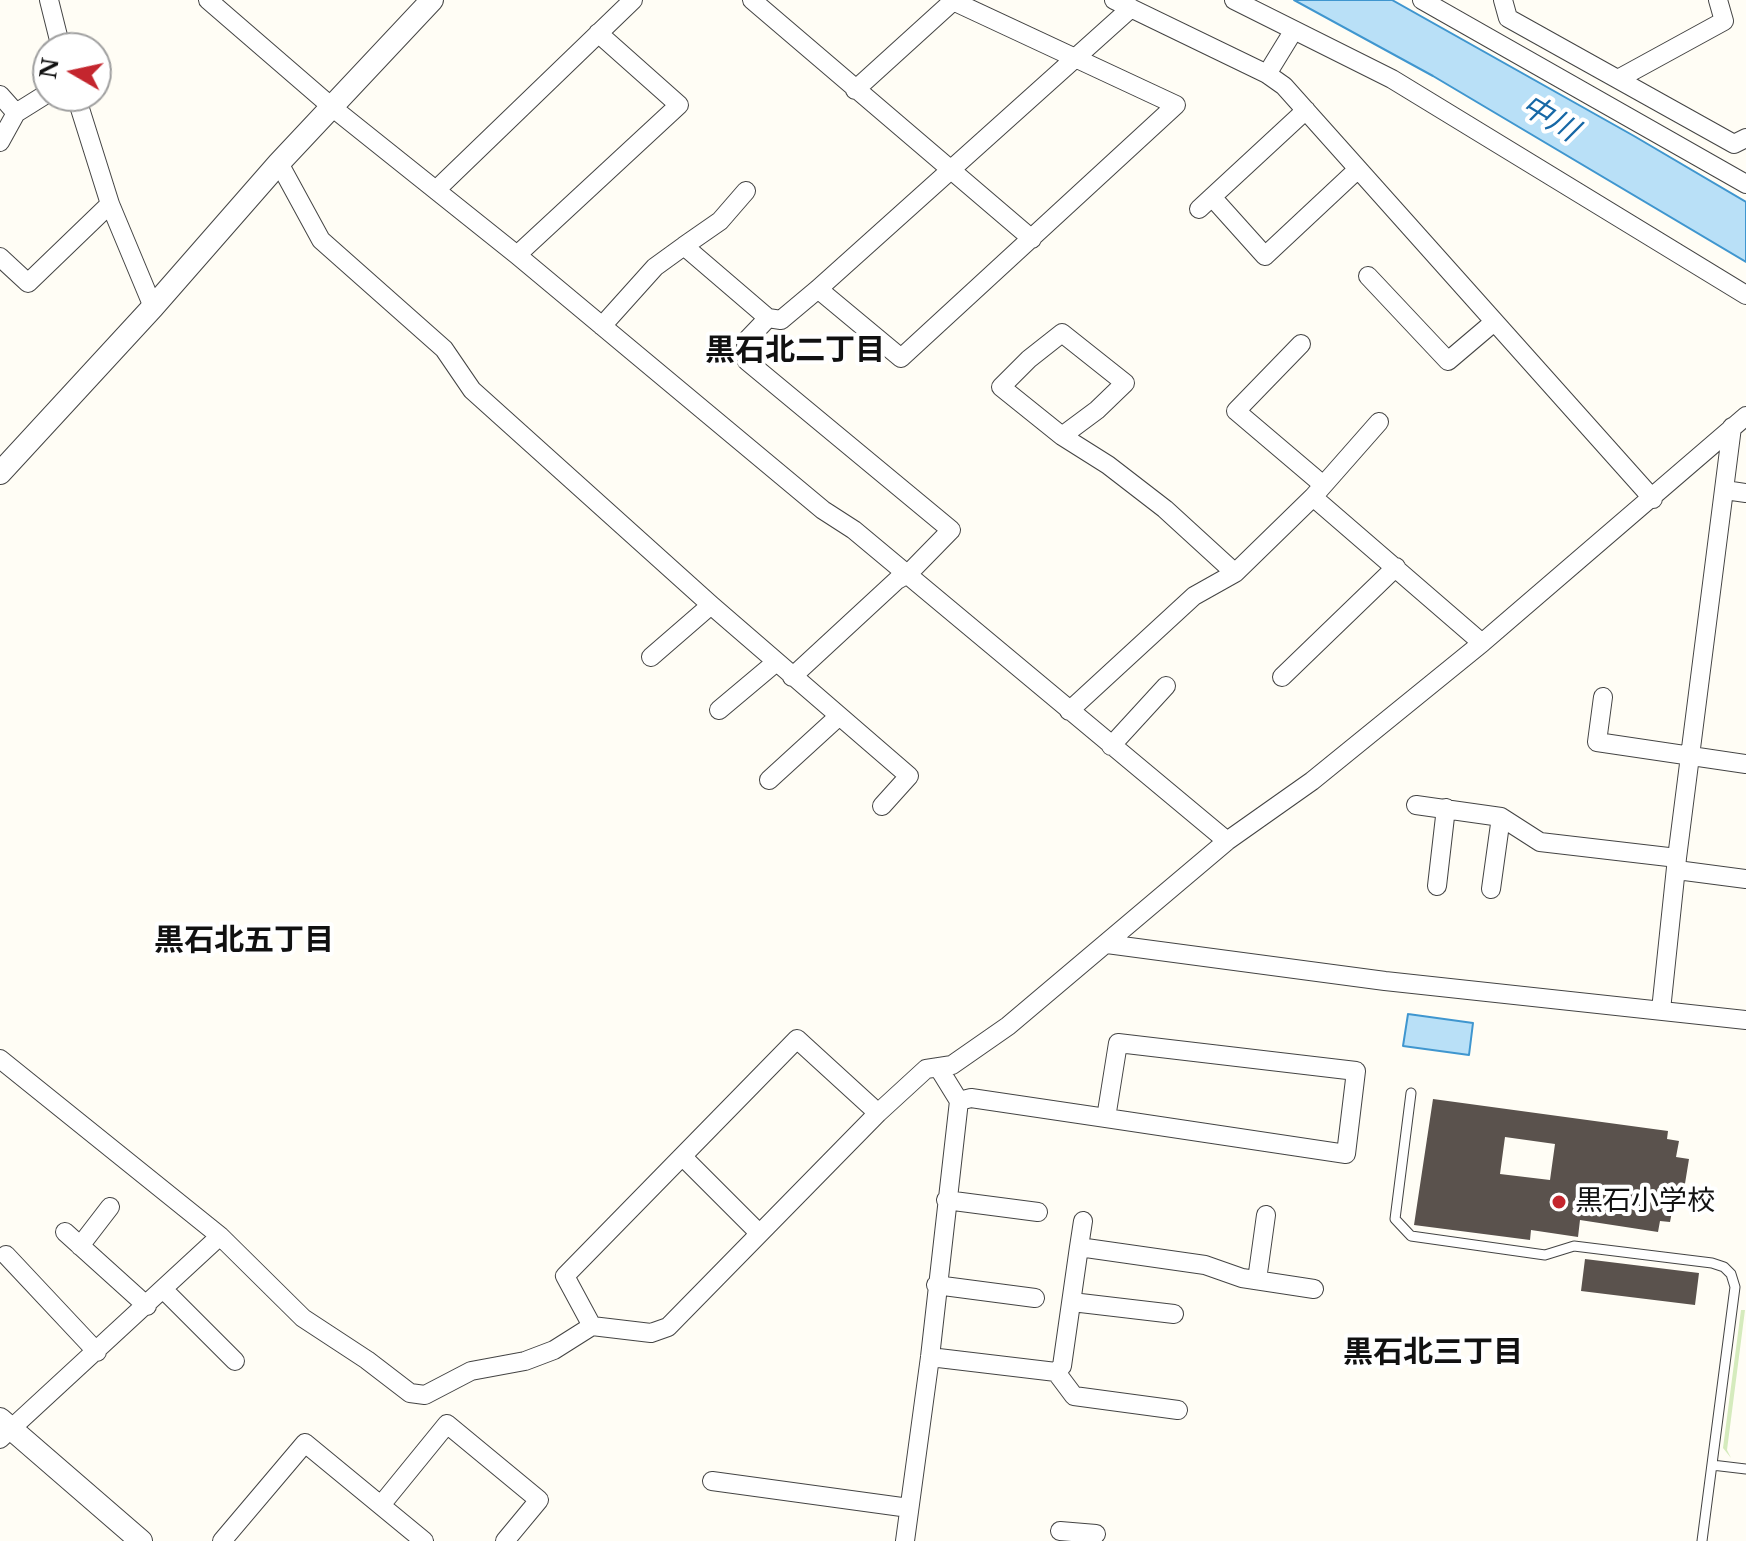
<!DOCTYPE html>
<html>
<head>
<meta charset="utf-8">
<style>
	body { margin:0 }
	#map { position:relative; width:1746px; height:1541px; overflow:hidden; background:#fffdf5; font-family:"Libre Baskerville",serif }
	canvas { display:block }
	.north { position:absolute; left:32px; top:32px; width:80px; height:80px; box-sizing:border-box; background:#fff; border:2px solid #a0a0a0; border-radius:50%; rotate:279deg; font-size:22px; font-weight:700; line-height:32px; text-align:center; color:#111 }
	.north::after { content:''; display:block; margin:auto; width:28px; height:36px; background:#c4262e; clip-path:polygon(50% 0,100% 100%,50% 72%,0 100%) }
</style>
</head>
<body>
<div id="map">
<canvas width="1746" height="1541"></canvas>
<div class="north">N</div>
</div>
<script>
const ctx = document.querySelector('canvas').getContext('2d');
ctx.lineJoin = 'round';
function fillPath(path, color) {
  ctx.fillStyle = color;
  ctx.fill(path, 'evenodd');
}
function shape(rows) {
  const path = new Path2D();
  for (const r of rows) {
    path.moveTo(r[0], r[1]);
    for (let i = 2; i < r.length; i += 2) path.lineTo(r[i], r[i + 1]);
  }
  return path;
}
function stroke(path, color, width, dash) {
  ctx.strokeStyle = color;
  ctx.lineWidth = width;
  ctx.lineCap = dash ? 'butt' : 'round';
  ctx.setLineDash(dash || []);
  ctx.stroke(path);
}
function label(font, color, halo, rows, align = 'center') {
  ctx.font = font + ' "Libre Baskerville","Noto Sans JP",serif';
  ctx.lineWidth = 8;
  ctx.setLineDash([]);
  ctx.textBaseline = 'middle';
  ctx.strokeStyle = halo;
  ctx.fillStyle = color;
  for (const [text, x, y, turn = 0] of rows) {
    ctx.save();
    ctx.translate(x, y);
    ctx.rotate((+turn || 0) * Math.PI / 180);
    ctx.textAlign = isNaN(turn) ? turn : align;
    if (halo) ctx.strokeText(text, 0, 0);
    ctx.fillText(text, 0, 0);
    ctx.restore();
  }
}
const green = shape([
	[1741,1310,1745,1310,1727,1450,1731,1458,1723,1448]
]);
const water = shape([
	[1294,0,1392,0,1634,136,1746,202,1746,262,1433,76,1294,0],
	[1408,1014,1473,1023,1469,1055,1403,1046,1408,1014]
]);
const building = shape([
	[1433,1099,1668,1131,1667,1139,1679,1141,1676,1157,1689,1159,1682,1202,1674,1201,1670,1222,1660,1221,1658,1232,1580,1220,1578,1237,1531,1230,1530,1240,1414,1225],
	[1505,1137,1555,1144,1550,1180,1500,1174],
	[1585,1259,1699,1273,1695,1305,1581,1291]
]);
const service = shape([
	[1411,1093,1395,1219,1411,1236,1545,1255,1574,1246,1712,1263,1724,1267,1731,1274,1735,1287,1702,1541],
	[1712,1465,1746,1469]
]);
const minor = shape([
	[49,0,61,48],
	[208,0,333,108,517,255,823,510,854,530,1227,841],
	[752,0,1032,239],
	[1114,0,1267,74,1284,86,1653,499],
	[1234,0,1392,79,1746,295],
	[1422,0,1746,184],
	[1503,0,1508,18,1734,144,1746,138],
	[1267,74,1294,30],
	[1618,79,1724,21,1718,0],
	[0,95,16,113],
	[76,96,110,204,153,307],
	[0,142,16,113,48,93],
	[279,163,321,240,444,349,472,390,711,605,909,776,882,806],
	[436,190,633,0],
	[746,191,720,221,684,246,768,318,746,341,747,361,951,530,908,574,897,580,792,677],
	[1212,197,1265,256,1357,170],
	[1199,209,1306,110],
	[517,255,679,105,598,33],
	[0,257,28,283,110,204],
	[1368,276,1448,361,1494,322],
	[818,289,901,358,1176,105,953,1,855,90],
	[768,318,781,320,818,289,1131,8],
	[602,326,655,267,684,246],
	[1301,344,1236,411,1322,484],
	[1062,436,1097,410,1125,383,1062,333,1029,359,1001,387,1062,436,1108,465,1165,509,1235,573],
	[1725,490,1746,493],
	[1313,497,1482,643],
	[651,657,711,605],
	[1282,677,1396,567],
	[1603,697,1597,742,1746,764],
	[719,710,775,663],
	[1069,711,1194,596,1235,573,1313,497,1379,422],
	[1111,746,1166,686],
	[769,780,838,717],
	[1416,805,1501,817,1540,842,1677,858],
	[1677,870,1746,879],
	[1437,886,1446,808],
	[1491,889,1501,817],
	[1107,944,1385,981,1746,1020],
	[1661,1010,1677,858,1732,427],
	[0,1059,220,1236,303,1318,367,1360,410,1393,425,1395,471,1371,525,1361,554,1350,592,1326,651,1333,668,1327,878,1113,926,1069,952,1065,1008,1026,1227,841,1312,781,1482,643,1746,416],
	[959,1101,971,1098,1106,1118,1346,1154,1356,1071,1118,1043,1106,1118],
	[683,1157,759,1233],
	[946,1200,1038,1212],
	[65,1232,147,1306],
	[80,1246,110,1207],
	[1079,1247,1083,1221],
	[6,1255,97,1352],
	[1257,1280,1266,1215],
	[936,1285,1035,1298],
	[164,1290,235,1361],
	[1072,1302,1174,1314],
	[592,1326,565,1276,797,1039,878,1113],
	[930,1357,1056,1372,1062,1366,1079,1247,1205,1265,1242,1278,1314,1289],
	[1056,1372,1074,1396,1178,1410],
	[0,1439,220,1236],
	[712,1481,909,1508],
	[381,1505,447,1424,539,1500,505,1541],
	[1060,1531,1096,1534],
	[222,1541,305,1443,424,1541],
	[905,1541,930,1357,959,1101,938,1067]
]);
const tertiary = shape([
	[0,473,153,307,279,163,432,0],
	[0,1419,141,1541]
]);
const markers = [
	[1559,1202,8,"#c4262e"]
];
const poiNames = [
	["黒石小学校",1575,1202]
];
const waterNames = [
	["中川",1549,119,31]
];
const neighbourhoodNames = [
	["黒石北二丁目",795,352],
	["黒石北五丁目",244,942],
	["黒石北三丁目",1433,1354]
];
fillPath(green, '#d5ebbd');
fillPath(water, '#b9e0f7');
stroke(water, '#3f96cf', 2);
fillPath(building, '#5a524d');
stroke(service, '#444', 11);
stroke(minor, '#444', 20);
stroke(tertiary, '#444', 24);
stroke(service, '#fff', 9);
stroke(minor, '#fff', 18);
stroke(tertiary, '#fff', 22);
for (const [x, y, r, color] of markers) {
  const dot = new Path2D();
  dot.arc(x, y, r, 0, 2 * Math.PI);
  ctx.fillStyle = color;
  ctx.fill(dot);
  stroke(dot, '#fff', 3);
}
label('28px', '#111', '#fff', poiNames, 'left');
label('italic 30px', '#1768a6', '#fff', waterNames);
label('bold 30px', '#111', '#fff', neighbourhoodNames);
</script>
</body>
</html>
